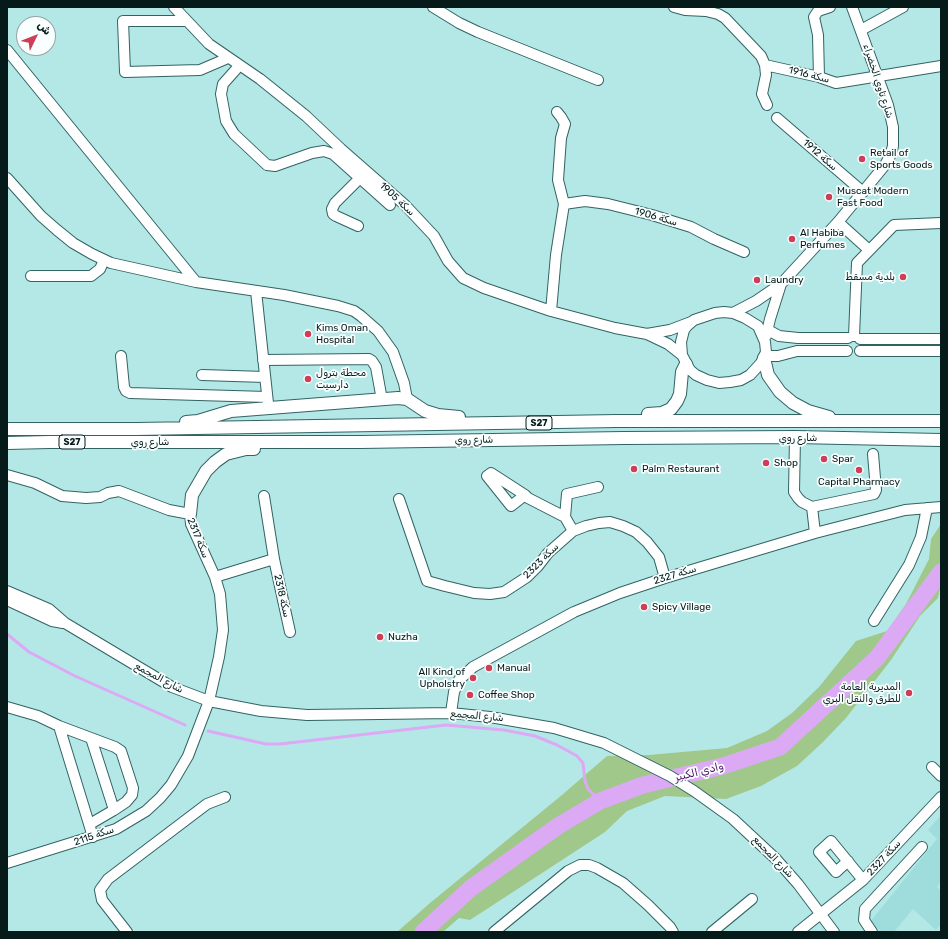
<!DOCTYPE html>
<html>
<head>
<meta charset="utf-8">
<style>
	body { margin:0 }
	#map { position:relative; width:948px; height:939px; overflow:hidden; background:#b4e8e7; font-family:Rubik,"Noto Sans Arabic",sans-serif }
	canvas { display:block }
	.frame { position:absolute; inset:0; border:8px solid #051a19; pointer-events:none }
	.north { position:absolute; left:16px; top:16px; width:40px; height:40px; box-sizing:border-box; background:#f9fefe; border:1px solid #97a3a2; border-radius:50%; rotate:47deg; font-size:11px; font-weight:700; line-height:16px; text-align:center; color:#051a19 }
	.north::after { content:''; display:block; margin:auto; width:14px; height:18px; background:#cf3e57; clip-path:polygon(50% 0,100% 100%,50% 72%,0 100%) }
</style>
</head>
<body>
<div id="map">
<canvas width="948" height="939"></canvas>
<div class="frame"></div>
<div class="north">ش</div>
</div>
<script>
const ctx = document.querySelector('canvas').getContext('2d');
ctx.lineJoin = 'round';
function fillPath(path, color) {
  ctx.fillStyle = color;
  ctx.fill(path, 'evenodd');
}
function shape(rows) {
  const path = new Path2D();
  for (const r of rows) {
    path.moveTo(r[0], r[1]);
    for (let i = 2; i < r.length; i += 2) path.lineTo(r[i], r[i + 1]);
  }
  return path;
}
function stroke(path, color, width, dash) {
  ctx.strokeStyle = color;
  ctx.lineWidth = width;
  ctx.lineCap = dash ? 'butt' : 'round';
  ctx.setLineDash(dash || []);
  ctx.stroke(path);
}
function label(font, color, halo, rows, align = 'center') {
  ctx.font = font + ' Rubik,"Noto Sans Arabic",sans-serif';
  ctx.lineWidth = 3.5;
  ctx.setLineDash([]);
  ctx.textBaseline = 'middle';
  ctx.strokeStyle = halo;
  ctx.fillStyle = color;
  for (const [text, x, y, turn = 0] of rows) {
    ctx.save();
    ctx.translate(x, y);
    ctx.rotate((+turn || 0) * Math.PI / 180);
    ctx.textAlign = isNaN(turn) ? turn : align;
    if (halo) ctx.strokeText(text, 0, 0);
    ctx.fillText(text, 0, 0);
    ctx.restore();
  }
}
const built = shape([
	[941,815,941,881,937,887,941,891,941,924,936,930,913,909,894,932,881,932,870,922,937,839,928,830]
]);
const green = shape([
	[941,524,941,584,938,598,920,616,891,660,846,718,822,743,797,766,761,786,726,799,665,796,627,811,605,832,470,920,459,918,443,932,397,932,430,903,562,795,607,756,649,755,727,748,767,731,792,713,819,687,856,641,887,631,906,604,929,559,931,539]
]);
const stream = shape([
	[7,634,29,652,75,676,185,725],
	[208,731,266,744,280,744,446,725,504,730,535,736,557,745,577,756,583,763,585,781,588,789,600,801]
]);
const river = shape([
	[423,932,471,888,558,826,600,801,643,785,723,766,780,747,877,658,941,572]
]);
const minor = shape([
	[174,7,209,44,260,79,306,116,341,149,405,205,434,236,448,261,463,278,484,288,551,311,615,328,647,334,668,344,682,355],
	[433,7,459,23,478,32,598,80],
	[674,7,685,10,706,11,718,14,725,18,761,56,765,65,766,75,762,94,767,105],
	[186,21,123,21,125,72,200,70,228,58],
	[861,30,903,7],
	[7,50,196,282],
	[765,65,819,77,836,83,941,66],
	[239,66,223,84,221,94,226,121,234,134,267,165,275,166,312,153,324,151,333,154,390,205],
	[819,77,818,35,814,17,818,11,830,7],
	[777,118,863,192],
	[7,178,41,216,57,230,73,243,92,254,111,263,196,282,284,295,338,306,354,311,361,316,378,331,393,352,404,383,407,399],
	[564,204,585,201,608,204,652,215,691,227,714,239,744,252],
	[838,222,869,250],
	[358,226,336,216,333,214,332,209,335,203,365,173],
	[31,276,91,276,100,269,104,260],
	[256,291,268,403],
	[551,311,556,255,564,204,558,180,561,138,565,124,561,117,557,112],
	[724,312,733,313,745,318,758,326,765,342,766,352,761,363,750,375,741,380,730,382,719,383,707,380,696,375,690,370,682,355,681,342,684,330,687,326,694,320,715,313,724,312],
	[733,313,756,301,781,284,838,222,885,165,890,156,893,146,893,127,888,105,852,7],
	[768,330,779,336,798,338,848,338],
	[647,334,670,330,691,322],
	[766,336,770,319,781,284],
	[854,336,857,263,894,225,941,223],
	[860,339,941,339],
	[860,351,941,351],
	[121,356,124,387,126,391,130,393,267,397],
	[765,356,778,356,797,351,847,351],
	[263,360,369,359,372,361,376,367,382,400],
	[202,375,265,377],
	[795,437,794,492,798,498,802,502,812,507],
	[7,475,35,483,62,496,86,498,100,497,108,493,119,491,169,510,190,514,191,524,215,577,220,594,223,630,219,657,209,701,188,756,171,785,160,798,146,811,116,829,7,863],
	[525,495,511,506,487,476,491,473,525,495,528,498,565,517,573,531],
	[264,496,274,559],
	[399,499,427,581,445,586,474,593,490,594,504,592,527,577,538,566,548,553,573,531,586,526,599,523,610,522,623,526,636,532,647,542,659,557,665,578],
	[565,517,567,494,598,487],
	[815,533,812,507,874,494,876,490,873,454],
	[215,577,274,559,290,632],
	[7,591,49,609,65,623,172,687,209,701,261,711,307,715,451,713,490,717,554,728,604,743,670,776,694,791,733,819,776,859,798,884,834,932],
	[7,600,52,621,63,623],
	[874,621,909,565,921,537,927,508],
	[7,707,38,716,59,726,93,837],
	[451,713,454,692,459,680,473,667,574,612,620,593,665,578,815,533,905,510,941,507],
	[59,726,91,738,114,810,90,824],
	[91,738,115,747,121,751,133,788,132,795,126,802,114,810],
	[932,767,941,776],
	[848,861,836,872,819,852,831,841,863,880],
	[127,932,102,900,100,890,108,879,207,804,225,797],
	[494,932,568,871,580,865,589,865,597,868,623,883,648,905,670,927,673,932],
	[712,932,752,899],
	[798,932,863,880,941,797],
	[872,932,864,920,865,909,922,847]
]);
const major = shape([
	[764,358,768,375,780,392,793,403,808,411,829,417],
	[648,414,662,413,671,409,677,401,680,394,682,372,686,364],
	[186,422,198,421,231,411,398,398,407,399,425,411,438,415,459,417],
	[7,429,136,429,617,421,941,421],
	[7,443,49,442,360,442,624,438,795,437,941,440],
	[190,514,192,495,206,471,215,462,226,454,246,449,254,449]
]);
const markers = [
	[862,159,4,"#cf3e57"],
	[829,197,4,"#cf3e57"],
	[792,239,4,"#cf3e57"],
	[903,277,4,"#cf3e57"],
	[757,280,4,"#cf3e57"],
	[308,334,4,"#cf3e57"],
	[308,379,4,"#cf3e57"],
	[824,459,4,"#cf3e57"],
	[766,463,4,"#cf3e57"],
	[634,469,4,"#cf3e57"],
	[859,470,4,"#cf3e57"],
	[644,607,4,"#cf3e57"],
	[380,637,4,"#cf3e57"],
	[489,668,4,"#cf3e57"],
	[473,678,4,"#cf3e57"],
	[909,693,4,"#cf3e57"],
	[470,695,4,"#cf3e57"]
];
const shields = [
	[539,423,26],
	[72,442,26]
];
const shieldNames = [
	["S27",539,423],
	["S27",72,442]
];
const streetNames = [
	["سكة 1916",809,75,14],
	["شارع تاوي الخضراء",878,81,72],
	["سكة 1912",820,155,41],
	["سكة 1905",397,199,43],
	["سكة 1906",656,217,16],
	["شارع روي",798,438],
	["شارع روي",474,440,-1],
	["شارع روي",150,442],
	["سكة 2317",198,538,68],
	["سكة 2323",541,561,-45],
	["سكة 2327",675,575,-17],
	["سكة 2318",282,596,77],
	["شارع المجمع",159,678,28],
	["شارع المجمع",477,716,5],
	["سكة 2115",94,836,-19],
	["شارع المجمع",773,857,46],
	["سكة 2327",884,858,-47]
];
const poiNames = [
	["Retail of",870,153],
	["Sports Goods",870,165],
	["Muscat Modern",837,191],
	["Fast Food",837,203],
	["Al Habiba",800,233],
	["Perfumes",800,245],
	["بلدية مسقط",895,277,"right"],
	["Laundry",765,280],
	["Kims Oman",316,328],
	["Hospital",316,340],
	["محطة بترول",316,373],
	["دارسيت",316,385],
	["Spar",832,459],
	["Shop",774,463],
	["Palm Restaurant",642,469],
	["Capital Pharmacy",859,482,"center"],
	["Spicy Village",652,607],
	["Nuzha",388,637],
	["Manual",497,668],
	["All Kind of",465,672,"right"],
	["Upholstry",465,684,"right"],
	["المديرية العامة",901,687,"right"],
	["للطرق والنقل البري",901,699,"right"],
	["Coffee Shop",478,695]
];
const waterNames = [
	["وادي الكبير",699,772,-14]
];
fillPath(built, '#9fdddc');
fillPath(green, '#a0c88b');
stroke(stream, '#dca9f4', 3);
stroke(river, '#dca9f4', 17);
stroke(minor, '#326363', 12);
stroke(major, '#326363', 14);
stroke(minor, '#fff', 10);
stroke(major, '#fff', 12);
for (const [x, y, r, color] of markers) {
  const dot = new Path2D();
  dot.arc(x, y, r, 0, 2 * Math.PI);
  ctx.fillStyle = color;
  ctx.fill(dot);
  stroke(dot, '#f9fefe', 1.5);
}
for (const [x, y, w] of shields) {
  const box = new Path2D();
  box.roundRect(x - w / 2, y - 7, w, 14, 3);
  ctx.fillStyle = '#f9fefe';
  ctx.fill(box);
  stroke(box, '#051a19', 1);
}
label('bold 9px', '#051a19', null, shieldNames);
label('10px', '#051a19', '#f9fefe', streetNames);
label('10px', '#051a19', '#f9fefe', poiNames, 'left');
label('italic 11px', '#4f1165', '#f9fefe', waterNames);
</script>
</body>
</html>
